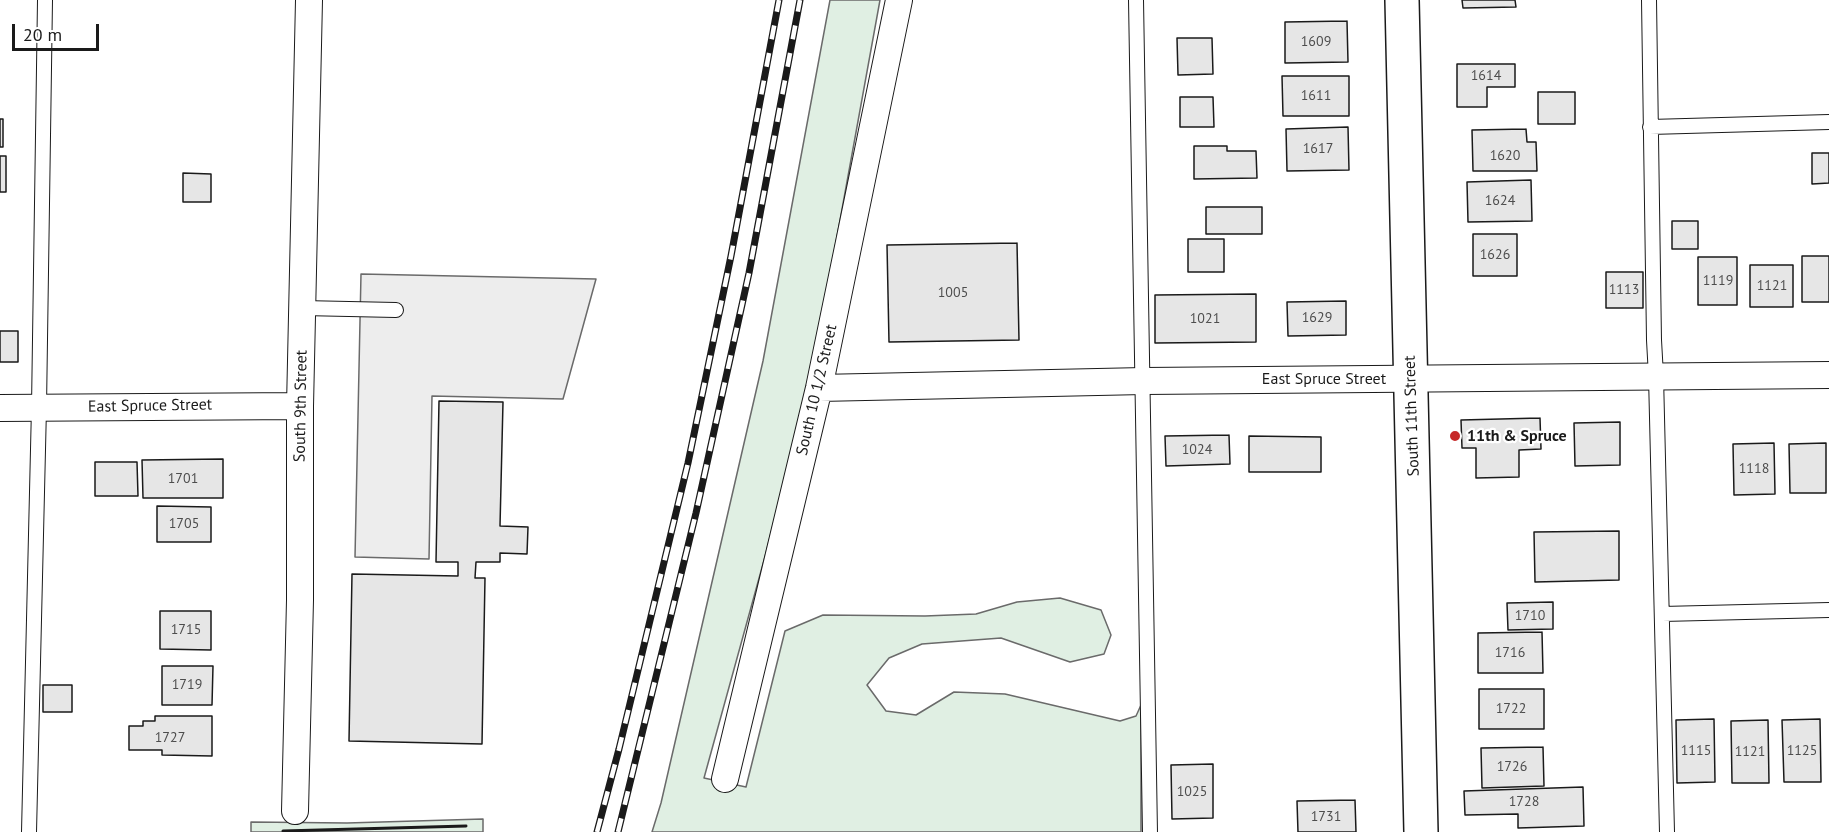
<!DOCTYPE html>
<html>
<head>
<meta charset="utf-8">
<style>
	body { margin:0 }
	#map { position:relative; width:1829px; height:832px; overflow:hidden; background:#fff; font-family:"PT Sans",sans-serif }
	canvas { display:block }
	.scale { position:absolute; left:12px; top:24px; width:87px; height:27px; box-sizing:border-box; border:3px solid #1a1a1a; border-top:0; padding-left:8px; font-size:18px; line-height:21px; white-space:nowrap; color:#1a1a1a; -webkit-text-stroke:4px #fff; paint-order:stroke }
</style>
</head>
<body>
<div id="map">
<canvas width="1829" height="832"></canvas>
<div class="scale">20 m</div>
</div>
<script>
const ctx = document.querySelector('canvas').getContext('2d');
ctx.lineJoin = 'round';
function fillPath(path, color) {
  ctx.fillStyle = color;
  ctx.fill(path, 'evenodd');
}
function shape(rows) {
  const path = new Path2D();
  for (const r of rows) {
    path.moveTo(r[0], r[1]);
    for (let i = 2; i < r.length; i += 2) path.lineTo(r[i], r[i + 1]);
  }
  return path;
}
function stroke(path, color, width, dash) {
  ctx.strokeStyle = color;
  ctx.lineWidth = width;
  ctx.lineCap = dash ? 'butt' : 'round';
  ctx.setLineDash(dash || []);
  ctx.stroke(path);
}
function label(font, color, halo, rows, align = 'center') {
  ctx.font = font + ' "PT Sans",sans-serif';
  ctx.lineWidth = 4.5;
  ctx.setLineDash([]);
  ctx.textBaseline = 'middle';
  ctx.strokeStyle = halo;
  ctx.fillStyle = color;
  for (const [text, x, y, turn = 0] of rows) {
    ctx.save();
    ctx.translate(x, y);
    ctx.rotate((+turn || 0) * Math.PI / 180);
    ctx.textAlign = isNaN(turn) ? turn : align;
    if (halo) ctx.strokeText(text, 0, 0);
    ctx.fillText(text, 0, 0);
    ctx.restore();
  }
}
const green = shape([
	[830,0,880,0,815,358,766,553,704,778,746,787,785,631,823,615,925,616,976,614,1017,602,1060,598,1101,610,1111,635,1104,654,1070,662,1001,638,922,644,889,658,867,685,886,711,916,715,954,692,1005,694,1120,721,1136,716,1141,705,1141,832,652,832,661,803,763,361,830,0],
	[483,819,483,832,251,832,251,822,347,823,483,819]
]);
const parking = shape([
	[361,274,596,279,563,399,432,396,429,559,355,557,361,274]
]);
const building = shape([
	[1462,0,1515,0,1516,7,1463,8,1462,0],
	[1347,21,1348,62,1285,63,1285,22,1347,21],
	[1177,38,1212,38,1213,74,1178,75,1177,38],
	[1457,64,1515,64,1515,87,1487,87,1487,107,1457,107,1457,64],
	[1282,76,1349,76,1349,116,1283,116,1282,76],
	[1538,92,1575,92,1575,124,1538,124,1538,92],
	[1180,97,1213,97,1214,127,1180,127,1180,97],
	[0,119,3,119,3,147,0,147,0,119],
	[1348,127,1349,170,1287,171,1286,129,1348,127],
	[1526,129,1527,142,1536,142,1537,171,1473,171,1472,130,1526,129],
	[1194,146,1227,146,1227,151,1256,151,1257,178,1194,179,1194,146],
	[1812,153,1829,153,1829,183,1812,184,1812,153],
	[0,156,6,156,6,192,0,192,0,156],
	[183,173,211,174,211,202,183,202,183,173],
	[1531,180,1532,221,1468,222,1467,182,1531,180],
	[1206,207,1262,207,1262,234,1206,234,1206,207],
	[1672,221,1698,221,1698,249,1672,249,1672,221],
	[1473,234,1517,234,1517,276,1473,276,1473,234],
	[1188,239,1224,239,1224,272,1188,272,1188,239],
	[1017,243,1019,340,889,342,887,245,1017,243],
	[1802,256,1829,256,1829,302,1802,302,1802,256],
	[1698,257,1737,257,1737,305,1698,305,1698,257],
	[1750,265,1793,265,1793,307,1750,307,1750,265],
	[1606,272,1643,272,1643,308,1606,308,1606,272],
	[1256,294,1256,342,1155,343,1155,295,1256,294],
	[1346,301,1346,335,1288,336,1287,302,1346,301],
	[0,331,18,331,18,362,0,362,0,331],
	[439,401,503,402,500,526,528,527,527,554,500,553,500,562,476,562,475,578,485,578,482,744,349,741,352,574,458,576,458,562,436,562,439,401],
	[1540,418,1541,449,1519,450,1519,477,1476,478,1476,448,1462,448,1461,420,1540,418],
	[1620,422,1620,465,1575,466,1574,423,1620,422],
	[1229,435,1230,464,1166,466,1165,436,1229,435],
	[1249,436,1321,437,1321,472,1249,472,1249,436],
	[1774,443,1775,494,1734,495,1733,444,1774,443],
	[1826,443,1826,493,1790,493,1789,444,1826,443],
	[223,459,223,498,143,498,142,460,223,459],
	[95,462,137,462,138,496,95,496,95,462],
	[157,506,211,507,211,542,157,542,157,506],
	[1619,531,1619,580,1535,582,1534,532,1619,531],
	[1553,602,1553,629,1508,630,1507,603,1553,602],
	[160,611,211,611,211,650,160,649,160,611],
	[1542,632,1543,673,1478,673,1478,633,1542,632],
	[162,666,213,666,212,705,162,705,162,666],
	[43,685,72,685,72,712,43,712,43,685],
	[1479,689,1544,689,1544,729,1479,729,1479,689],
	[155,716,212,716,212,756,162,755,162,750,129,750,129,726,143,726,143,721,155,721,155,716],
	[1714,719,1715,782,1677,783,1676,720,1714,719],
	[1820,719,1821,782,1784,782,1782,720,1820,719],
	[1768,720,1769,783,1732,783,1731,721,1768,720],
	[1543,747,1544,786,1482,788,1481,748,1543,747],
	[1213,764,1213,818,1172,819,1171,765,1213,764],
	[1583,787,1584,826,1518,828,1518,814,1465,815,1464,791,1583,787],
	[1355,800,1356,832,1298,832,1297,801,1355,800]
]);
const service = shape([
	[1136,0,1150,832],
	[1649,0,1654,340,1656,376,1667,832],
	[1650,127,1829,122],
	[302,308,396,310],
	[1662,614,1829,610],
	[29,832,39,407,45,0]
]);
const minor = shape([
	[819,388,1144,381,1829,375],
	[0,408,300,406],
	[725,779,819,388,899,0],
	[295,811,300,600,300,406,309,0]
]);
const tertiary = shape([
	[1402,0,1421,832]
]);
const rail = shape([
	[597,832,619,749,688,463,731,256,779,0],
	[618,832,696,513,749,273,800,0]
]);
const wall = shape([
	[283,831,466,826]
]);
const markers = [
	[1455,436,6,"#c62828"]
];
const numberNames = [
	["1609",1316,42],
	["1614",1486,76],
	["1611",1316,96],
	["1617",1318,149],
	["1620",1505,156],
	["1624",1500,201],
	["1626",1495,255],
	["1119",1718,281],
	["1121",1772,286],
	["1113",1624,290],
	["1005",953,293],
	["1629",1317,318],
	["1021",1205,319],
	["1024",1197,450],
	["1118",1754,469],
	["1701",183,479],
	["1705",184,524],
	["1710",1530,616],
	["1715",186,630],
	["1716",1510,653],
	["1719",187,685],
	["1722",1511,709],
	["1727",170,738],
	["1115",1696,751],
	["1125",1802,751],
	["1121",1750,752],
	["1726",1512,767],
	["1025",1192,792],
	["1728",1524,802],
	["1731",1326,817]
];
const streetNames = [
	["East Spruce Street",1324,379],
	["South 10 1/2 Street",817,390,-77],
	["East Spruce Street",150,406,-1],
	["South 9th Street",301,406,-89],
	["South 11th Street",1412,416,-92]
];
const poiNames = [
	["11th & Spruce",1467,436]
];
fillPath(green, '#e0efe3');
stroke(green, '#6a6a6a', 1.5);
fillPath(parking, '#ededed');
stroke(parking, '#6a6a6a', 1.5);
fillPath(building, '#e6e6e6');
stroke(building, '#1a1a1a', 1.5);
stroke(service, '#1a1a1a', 16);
stroke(minor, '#1a1a1a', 28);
stroke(tertiary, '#1a1a1a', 36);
stroke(service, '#fff', 14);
stroke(minor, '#fff', 26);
stroke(tertiary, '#fff', 33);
stroke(rail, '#1a1a1a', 7);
stroke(rail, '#fff', 4.5, [14]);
stroke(wall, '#1a1a1a', 3);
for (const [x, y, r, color] of markers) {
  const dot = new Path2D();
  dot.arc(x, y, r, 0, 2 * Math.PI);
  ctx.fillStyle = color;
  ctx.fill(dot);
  stroke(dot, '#fff', 2);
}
label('14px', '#4d4d4d', null, numberNames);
label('16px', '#1a1a1a', '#fff', streetNames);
label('bold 16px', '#1a1a1a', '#fff', poiNames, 'left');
</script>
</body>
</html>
